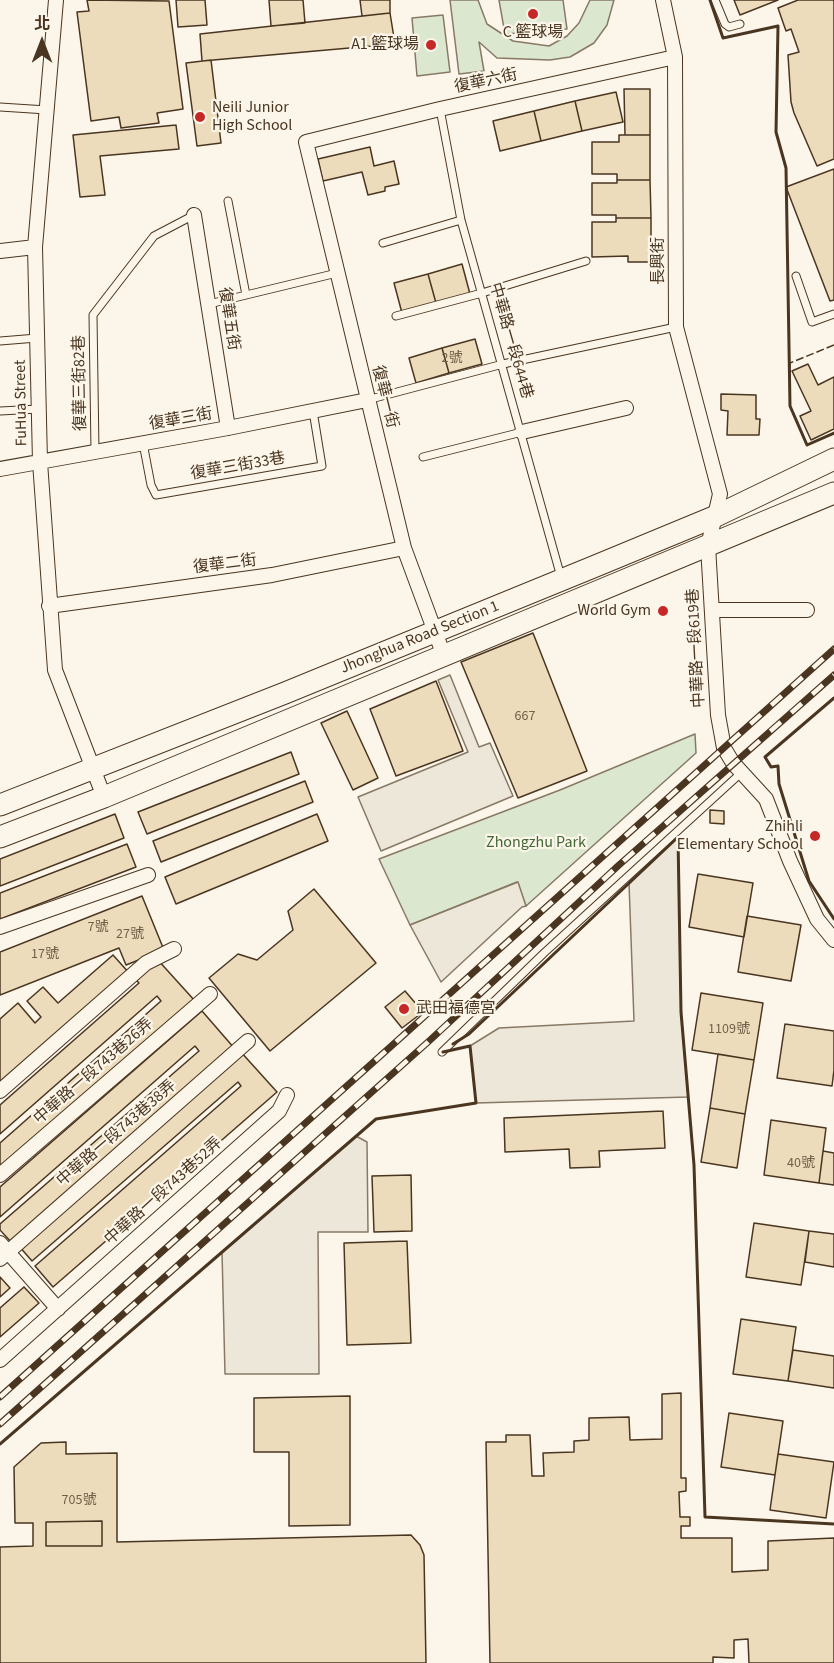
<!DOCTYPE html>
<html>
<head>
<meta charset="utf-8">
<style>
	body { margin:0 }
	#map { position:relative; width:834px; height:1663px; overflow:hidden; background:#fbf6e9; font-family:"Source Sans 3","Noto Sans TC",sans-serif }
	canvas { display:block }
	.north { position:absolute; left:12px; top:12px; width:60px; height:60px; -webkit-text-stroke:4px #fbf6e9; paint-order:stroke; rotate:0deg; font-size:16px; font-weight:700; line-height:24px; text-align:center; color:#4a3520 }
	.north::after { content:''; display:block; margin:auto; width:21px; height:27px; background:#4a3520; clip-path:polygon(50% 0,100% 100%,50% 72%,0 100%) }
</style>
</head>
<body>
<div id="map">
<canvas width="834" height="1663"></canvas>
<div class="north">北</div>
</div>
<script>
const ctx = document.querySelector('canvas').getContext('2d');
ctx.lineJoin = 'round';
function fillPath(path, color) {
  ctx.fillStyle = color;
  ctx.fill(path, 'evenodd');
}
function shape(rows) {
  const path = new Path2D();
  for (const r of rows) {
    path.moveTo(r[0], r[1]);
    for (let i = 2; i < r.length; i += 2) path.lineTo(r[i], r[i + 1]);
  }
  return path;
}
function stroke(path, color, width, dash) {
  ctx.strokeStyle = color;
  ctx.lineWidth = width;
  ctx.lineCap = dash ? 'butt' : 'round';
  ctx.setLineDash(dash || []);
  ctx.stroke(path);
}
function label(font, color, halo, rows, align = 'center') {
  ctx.font = font + ' "Source Sans 3","Noto Sans TC",sans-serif';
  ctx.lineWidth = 4.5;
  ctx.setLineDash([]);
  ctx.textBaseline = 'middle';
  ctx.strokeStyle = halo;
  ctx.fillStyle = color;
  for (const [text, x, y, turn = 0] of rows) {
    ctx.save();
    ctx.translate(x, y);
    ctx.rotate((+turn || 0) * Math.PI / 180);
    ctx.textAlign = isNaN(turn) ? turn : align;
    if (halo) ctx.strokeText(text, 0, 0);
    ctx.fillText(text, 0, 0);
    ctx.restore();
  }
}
const green = shape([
	[450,0,478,0,487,24,513,41,549,46,567,36,579,23,590,0,614,0,607,25,594,43,570,57,550,60,497,58,479,42,484,71,459,74,450,0],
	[499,0,563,0,567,29,505,34,499,0],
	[443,15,450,72,417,76,412,18,443,15],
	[695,734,696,753,526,906,517,882,410,925,379,859,560,790,695,734]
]);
const parking = shape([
	[450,675,479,747,490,743,513,796,381,851,358,797,468,752,438,680,450,675],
	[678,837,681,1012,688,1097,476,1103,470,1046,499,1028,634,1021,629,883,678,837],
	[518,882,526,906,522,907,441,982,410,925,518,882],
	[356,1136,367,1142,368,1232,318,1232,319,1374,225,1374,222,1252,356,1136]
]);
const building = shape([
	[87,0,169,1,183,109,157,113,159,123,121,128,119,117,91,121,77,12,89,11,87,0],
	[176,0,205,0,207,25,178,27,176,0],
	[269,0,303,0,305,23,271,26,269,0],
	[360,0,390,0,390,13,362,16,360,0],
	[734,0,778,0,740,15,734,0],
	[798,0,834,0,834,159,817,166,794,113,791,102,788,55,799,52,791,29,786,31,778,8,798,0],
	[390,13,395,44,202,61,200,34,390,13],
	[211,60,221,143,197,146,186,63,211,60],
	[624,89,650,89,650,135,625,135,624,89],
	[616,92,623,122,582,131,575,101,616,92],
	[575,101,582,131,541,141,534,111,575,101],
	[534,111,541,141,500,151,493,121,534,111],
	[176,125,179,149,100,156,105,195,80,197,73,135,176,125],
	[619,135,650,135,650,180,617,180,617,174,592,174,592,142,619,142,619,135],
	[370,147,374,166,394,161,399,184,385,187,385,191,368,195,362,172,323,181,318,159,370,147],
	[834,169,834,300,830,301,786,187,834,169],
	[617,180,650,180,651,218,616,218,616,215,592,215,592,183,617,183,617,180],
	[616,218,651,218,651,262,628,262,628,256,592,257,592,222,616,222,616,218],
	[462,264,470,294,436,303,428,274,462,264],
	[428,274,436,303,402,313,394,283,428,274],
	[475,339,482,364,449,373,442,348,475,339],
	[442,348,449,373,416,383,409,358,442,348],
	[808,364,818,385,834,377,834,429,811,440,800,416,811,411,792,371,808,364],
	[721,394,756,395,756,419,760,419,759,435,727,435,728,411,721,410,721,394],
	[533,633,587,771,518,798,461,662,533,633],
	[436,681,463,751,396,776,370,709,436,681],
	[347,711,378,778,353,790,321,723,347,711],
	[291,752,299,774,147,834,138,812,291,752],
	[305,781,313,802,161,862,153,841,305,781],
	[710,810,724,811,724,824,710,823,710,810],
	[115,814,124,838,0,886,0,859,115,814],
	[317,814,328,841,176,904,165,877,317,814],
	[127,844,136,867,0,919,0,893,127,844],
	[698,874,753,883,744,937,689,927,698,874],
	[314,889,376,963,270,1051,209,978,238,954,257,960,293,930,288,911,314,889],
	[142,896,164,950,126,965,119,948,0,995,0,952,142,896],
	[747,916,801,925,791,981,738,972,747,916],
	[113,955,130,974,0,1088,0,1019,18,1003,35,1023,41,1017,27,1001,43,987,58,1003,113,955],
	[157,959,195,1001,0,1172,0,1143,161,1001,157,996,0,1134,0,1105,139,983,135,979,157,959],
	[405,991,423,1012,402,1028,385,1007,405,991],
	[701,993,763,1003,754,1060,692,1050,701,993],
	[202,1011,235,1049,12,1243,0,1230,0,1224,199,1051,195,1046,0,1217,0,1187,202,1011],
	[785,1024,834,1031,834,1070,832,1086,777,1078,785,1024],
	[240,1051,277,1092,53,1287,35,1266,241,1086,238,1082,32,1261,18,1245,240,1051],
	[718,1054,754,1060,745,1114,710,1108,718,1054],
	[710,1108,745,1114,737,1168,701,1162,710,1108],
	[663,1111,665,1148,599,1151,600,1167,570,1168,569,1149,505,1152,504,1118,663,1111],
	[771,1120,826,1128,819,1183,764,1175,771,1120],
	[823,1151,834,1153,834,1185,819,1183,823,1151],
	[411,1175,412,1231,374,1232,372,1176,411,1175],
	[754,1223,809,1231,801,1285,746,1277,754,1223],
	[809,1231,834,1234,834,1267,805,1262,809,1231],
	[407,1241,411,1343,347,1345,344,1243,407,1241],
	[0,1277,10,1288,0,1297,0,1277],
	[24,1287,39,1303,0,1337,0,1308,24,1287],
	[741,1319,796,1327,788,1381,733,1374,741,1319],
	[793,1350,834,1356,834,1388,788,1381,793,1350],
	[681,1393,681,1478,686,1478,686,1491,679,1492,680,1517,690,1517,690,1526,681,1526,681,1538,732,1538,732,1572,768,1570,768,1541,834,1538,834,1663,749,1663,748,1639,734,1640,734,1658,713,1657,713,1663,490,1663,486,1442,506,1442,506,1435,530,1435,532,1476,544,1476,543,1453,574,1452,574,1441,589,1440,589,1418,629,1417,630,1440,662,1439,662,1394,681,1393],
	[350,1396,350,1525,289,1526,289,1452,254,1452,254,1398,350,1396],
	[729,1413,783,1421,775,1475,721,1467,729,1413],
	[66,1442,66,1454,117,1453,117,1542,411,1535,420,1545,424,1555,426,1663,0,1663,0,1547,33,1546,33,1523,15,1523,14,1467,41,1443,66,1442],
	[102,1521,102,1546,46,1546,46,1522,102,1521],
	[778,1454,834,1462,826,1518,770,1510,778,1454],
	[102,1521,102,1546,46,1546,46,1522,102,1521]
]);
const service = shape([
	[715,0,725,24,729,27,740,24],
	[0,107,47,110],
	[440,109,461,220,561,577],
	[228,201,246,295],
	[383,243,461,220],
	[796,276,812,322,834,314],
	[209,304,337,273],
	[396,316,482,293,586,261],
	[0,341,37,338],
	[367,400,503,364,676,327],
	[0,411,39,409],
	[143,443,151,485,156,495,322,466,313,411],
	[95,452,93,315,154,236,194,215],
	[423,457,522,432],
	[442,1052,544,953,741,773]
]);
const minor = shape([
	[56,0,35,247,40,462,55,670,104,797],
	[663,0,675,57,676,327,720,494,708,546,718,715,724,748,733,763,766,799,790,861,817,919,834,940],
	[194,215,228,428],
	[0,251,35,247],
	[522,432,626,408],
	[0,469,228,428,367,400],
	[49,606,272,575,404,548],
	[712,610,807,610],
	[444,656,404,548,306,142,440,109,675,57],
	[0,927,148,875],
	[0,1091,146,963,174,949],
	[0,1175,210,994],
	[0,1243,58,1309],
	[0,1259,248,1041],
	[0,1360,279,1111,287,1095]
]);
const primary = shape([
	[0,805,285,693,598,565,714,517,834,459],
	[0,837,104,797,834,493]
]);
const rail = shape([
	[0,1397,834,649],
	[0,1424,428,1042,619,865,834,675]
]);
const fence = shape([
	[834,345,790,363,790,406,807,445,834,433]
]);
const wall = shape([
	[710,0,723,38,778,26,776,132,786,168,790,406,807,445,834,433],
	[834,698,765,757,771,767,778,766,779,784,809,881,834,919],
	[678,837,681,1012,694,1165,705,1517,834,1524],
	[453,1044,469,1034,678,837],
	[0,1444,376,1119,476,1103,470,1046,443,1052]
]);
const markers = [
	[533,14,6,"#c62828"],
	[431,45,6,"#c62828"],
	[200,117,6,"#c62828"],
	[663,611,6,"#c62828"],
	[815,836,6,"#c62828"],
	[404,1009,6,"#c62828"]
];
const numberNames = [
	["2號",452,359],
	["667",525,717],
	["7號",98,928],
	["27號",130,935],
	["17號",45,955],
	["1109號",729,1030],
	["40號",801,1164],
	["705號",79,1501]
];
const poiNames = [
	["C 籃球場",533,33,"center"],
	["A1 籃球場",419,45],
	["Neili Junior",212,108,"left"],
	["High School",212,126,"left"],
	["World Gym",651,611],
	["Zhihli",803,827],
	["Elementary School",803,845],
	["武田福德宮",416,1009,"left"]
];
const streetNames = [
	["復華六街",486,82,-12],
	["長興街",659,261,-90],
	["復華五街",228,319,81],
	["中華路一段644巷",510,341,74],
	["復華三街82巷",81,383,-91],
	["復華一街",384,397,76],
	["FuHua Street",22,403,-91],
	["復華三街",181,420,-10],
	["復華三街33巷",238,467,-10],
	["復華二街",225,565,-7],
	["Jhonghua Road Section 1",420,638,-22],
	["中華路一段619巷",697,648,-93],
	["中華路一段743巷26弄",94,1072,-41],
	["中華路一段743巷38弄",117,1134,-41],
	["中華路一段743巷52弄",164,1192,-42]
];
const parkNames = [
	["Zhongzhu Park",536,843]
];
fillPath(green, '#dce7d0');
stroke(green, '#887966', 1.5);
fillPath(parking, '#ede7d9');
stroke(parking, '#887966', 1.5);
fillPath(building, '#ecdcbc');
stroke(building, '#4a3520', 1.5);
stroke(service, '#4a3520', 9);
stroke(minor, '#4a3520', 16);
stroke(primary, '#4a3520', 23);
stroke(service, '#fbf6e9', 7);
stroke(minor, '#fbf6e9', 14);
stroke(primary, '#fbf6e9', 21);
stroke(rail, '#4a3520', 7);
stroke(rail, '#fbf6e9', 4.5, [14]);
stroke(fence, '#4a3520', 1.5, [8, 3]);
stroke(wall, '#4a3520', 3);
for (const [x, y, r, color] of markers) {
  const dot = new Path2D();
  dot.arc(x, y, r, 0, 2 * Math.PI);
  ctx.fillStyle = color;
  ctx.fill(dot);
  stroke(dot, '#fbf6e9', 2);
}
label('14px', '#725f47', null, numberNames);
label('16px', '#4a3520', '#fbf6e9', poiNames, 'right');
label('16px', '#4a3520', '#fbf6e9', streetNames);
label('16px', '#436837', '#fbf6e9', parkNames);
</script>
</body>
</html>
